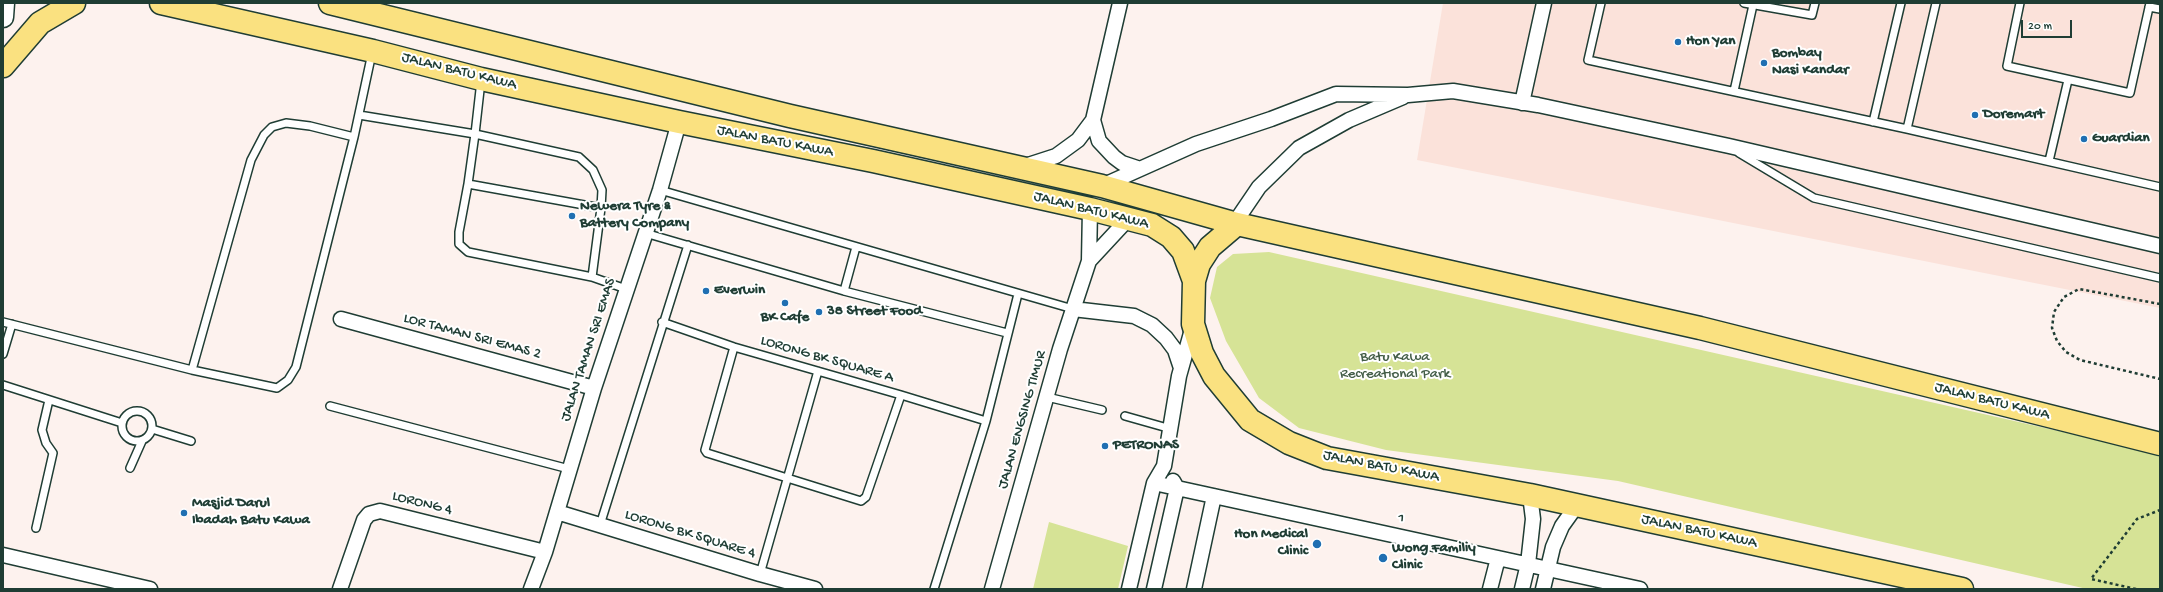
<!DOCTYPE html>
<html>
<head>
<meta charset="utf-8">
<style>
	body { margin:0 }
	#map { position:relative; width:2163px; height:592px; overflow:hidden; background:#fdf2ee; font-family:"Gochi Hand",sans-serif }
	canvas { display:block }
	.frame { position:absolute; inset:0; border:4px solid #1f3d34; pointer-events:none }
	.scale { position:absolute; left:2021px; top:20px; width:51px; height:18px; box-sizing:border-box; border:2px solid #1f3d34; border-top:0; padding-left:5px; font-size:12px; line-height:14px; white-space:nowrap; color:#1f3d34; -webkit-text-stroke:3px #fff; paint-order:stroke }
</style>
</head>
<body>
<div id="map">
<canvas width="2163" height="592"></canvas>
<div class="frame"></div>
<div class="scale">20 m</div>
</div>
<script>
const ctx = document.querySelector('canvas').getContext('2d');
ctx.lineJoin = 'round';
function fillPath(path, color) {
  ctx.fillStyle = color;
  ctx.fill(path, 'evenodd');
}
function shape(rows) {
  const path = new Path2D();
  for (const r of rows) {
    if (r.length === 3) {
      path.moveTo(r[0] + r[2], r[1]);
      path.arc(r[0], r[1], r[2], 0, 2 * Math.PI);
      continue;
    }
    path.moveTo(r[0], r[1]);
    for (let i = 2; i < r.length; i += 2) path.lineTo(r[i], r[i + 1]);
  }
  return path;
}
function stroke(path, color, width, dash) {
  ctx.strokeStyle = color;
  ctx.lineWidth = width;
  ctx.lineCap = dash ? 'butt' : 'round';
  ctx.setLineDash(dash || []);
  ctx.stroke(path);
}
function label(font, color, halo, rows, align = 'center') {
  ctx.font = font + ' "Gochi Hand",sans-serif';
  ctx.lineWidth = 4;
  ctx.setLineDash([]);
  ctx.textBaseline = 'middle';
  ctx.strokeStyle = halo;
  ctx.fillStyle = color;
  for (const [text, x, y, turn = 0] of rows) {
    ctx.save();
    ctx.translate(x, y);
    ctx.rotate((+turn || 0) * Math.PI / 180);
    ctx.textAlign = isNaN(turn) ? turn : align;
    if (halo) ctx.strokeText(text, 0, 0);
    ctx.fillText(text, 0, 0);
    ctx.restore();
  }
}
const built = shape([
	[1443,3,2160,3,2160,308,1417,160]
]);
const green = shape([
	[1269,252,2160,454,2160,589,2087,589,1618,481,1386,450,1299,428,1259,398,1226,341,1210,298,1217,267,1233,254],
	[1049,522,1128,546,1118,589,1033,589]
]);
const path = shape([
	[2160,304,2079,289,2064,297,2054,312,2052,328,2057,341,2066,352,2080,360,2160,379],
	[2136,589,2091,579,2137,519,2160,510]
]);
const lane = shape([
	[1601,3,1588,60,1907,129,2160,187],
	[1744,3,1812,15,1815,3],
	[2020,3,2007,66,2130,93,2150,3],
	[2149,7,2160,9],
	[1734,91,1753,5],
	[359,115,475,134,481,81],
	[1873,122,1901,3],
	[1907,129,1936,3],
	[354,137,310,126,286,123,272,127,264,135,251,160,192,370,277,388,288,380,296,367,354,137,372,53],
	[1739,153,1814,198,2160,278],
	[2049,161,2068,80],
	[468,184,459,232,459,244,468,252,592,277,626,289],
	[660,190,1073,309],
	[645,233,844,291,1007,333],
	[592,277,601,208,602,190,593,170,579,157,475,134,468,184,601,208],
	[844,291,856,247],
	[3,322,192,370],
	[662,322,734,347,901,395,986,421],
	[734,347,705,450,707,453,861,501,866,497,901,395],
	[3,354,12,324],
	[3,385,122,423],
	[1047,397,1102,410],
	[330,406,569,469],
	[137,426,15],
	[1125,416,1171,429],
	[152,429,191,441],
	[130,468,142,441],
	[600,525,688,245],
	[36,528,53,453,46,443,42,430,49,400],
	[760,574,818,371],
	[934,589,986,421,1018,294]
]);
const street = shape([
	[1522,103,1544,3],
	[1093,120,1099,141,1114,157,1122,163,1140,169],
	[1022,167,1056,156,1078,140,1093,120,1120,3],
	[1102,186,1196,144,1271,119,1336,94,1408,95,1453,91,1538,105,1729,146,2160,246],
	[1237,224,1240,215,1259,187,1299,148,1349,120,1403,97],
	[1089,261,1128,219],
	[1073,309,1134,316,1152,325,1166,338,1175,350,1181,368],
	[341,319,594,388],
	[1154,483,1640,589],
	[557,512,760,574,815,589],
	[3,555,150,589],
	[340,589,364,520,369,514,380,511,545,552],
	[531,589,545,552,594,388,660,190,679,122],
	[992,589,1060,349,1089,261,1090,209],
	[1129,589,1154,483,1164,466,1179,376,1193,326],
	[1154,589,1177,488,1173,481],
	[1194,589,1214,496],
	[1490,589,1498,558],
	[1522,589,1528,564,1533,519,1530,495],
	[1543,589,1553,547,1562,526,1577,505]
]);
const secondary = shape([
	[3,17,4,3]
]);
const highway = shape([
	[161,3,373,51,481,79,679,122,873,161,1090,209,1152,225,1171,237,1183,251,1194,281,1193,324,1202,353,1214,376,1250,420,1289,443,1327,458,1530,495,1962,589],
	[330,3,790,116,1102,186,1237,224,1700,328,2160,444],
	[3,66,40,23,74,3],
	[1194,281,1199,264,1210,247,1237,224]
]);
const markers = [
	[1678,42,4,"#1f6fb2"],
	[1764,63,4,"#1f6fb2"],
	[1975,115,4,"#1f6fb2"],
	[2084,139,4,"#1f6fb2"],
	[572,216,4,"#1f6fb2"],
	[706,291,4,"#1f6fb2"],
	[785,303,4,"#1f6fb2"],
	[819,312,4,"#1f6fb2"],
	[1105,446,4,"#1f6fb2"],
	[184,513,4,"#1f6fb2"],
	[1317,544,5,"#1f6fb2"],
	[1383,558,5,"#1f6fb2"]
];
const poiNames = [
	["Hon Yan",1686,42],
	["Bombay",1772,54],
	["Nasi Kandar",1772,71],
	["Doremart",1983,115],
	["Guardian",2092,139],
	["Newera Tyre &",580,207],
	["Battery Company",580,224],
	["Everwin",714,291],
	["38 Street Food",827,312],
	["BK Cafe",785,318,"center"],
	["PETRONAS",1113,446],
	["Masjid Darul",192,504],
	["Ibadah Batu Kawa",192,521],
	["Hon Medical",1308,535,"right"],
	["Clinic",1308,552,"right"],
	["Wong Familiy",1392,549],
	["Clinic",1392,566]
];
const streetNames = [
	["JALAN BATU KAWA",459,72,14],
	["JALAN BATU KAWA",775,142,11],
	["JALAN BATU KAWA",1091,211,14],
	["LOR TAMAN SRI EMAS 2",472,337,15],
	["JALAN TAMAN SRI EMAS",589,350,-72],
	["LORONG BK SQUARE A",827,360,16],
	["JALAN BATU KAWA",1992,402,14],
	["JALAN ENGSING TIMUR",1023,420,-74],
	["JALAN BATU KAWA",1381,467,11],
	["LORONG 4",422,504,14],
	["1",1401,519,12],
	["JALAN BATU KAWA",1699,532,12],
	["LORONG BK SQUARE 4",690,535,17]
];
const parkNames = [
	["Batu Kawa",1395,358],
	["Recreational Park",1395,375]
];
fillPath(built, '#fbe2da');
fillPath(green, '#d6e396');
stroke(lane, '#1f3d34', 10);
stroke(street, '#1f3d34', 17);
stroke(secondary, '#1f3d34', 23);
stroke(highway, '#1f3d34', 25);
stroke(path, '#1f3d34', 2.5, [3, 3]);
stroke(lane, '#fff', 7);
stroke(street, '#fff', 14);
stroke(secondary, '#fff', 20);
stroke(highway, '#fae180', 22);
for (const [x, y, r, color] of markers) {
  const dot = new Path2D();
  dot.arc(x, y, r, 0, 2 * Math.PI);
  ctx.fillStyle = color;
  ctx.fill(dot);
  stroke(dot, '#fff', 1.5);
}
label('bold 15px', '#1f3d34', '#fff', poiNames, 'left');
label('15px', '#1f3d34', '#fff', streetNames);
label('15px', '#445e48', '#fff', parkNames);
</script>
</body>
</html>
